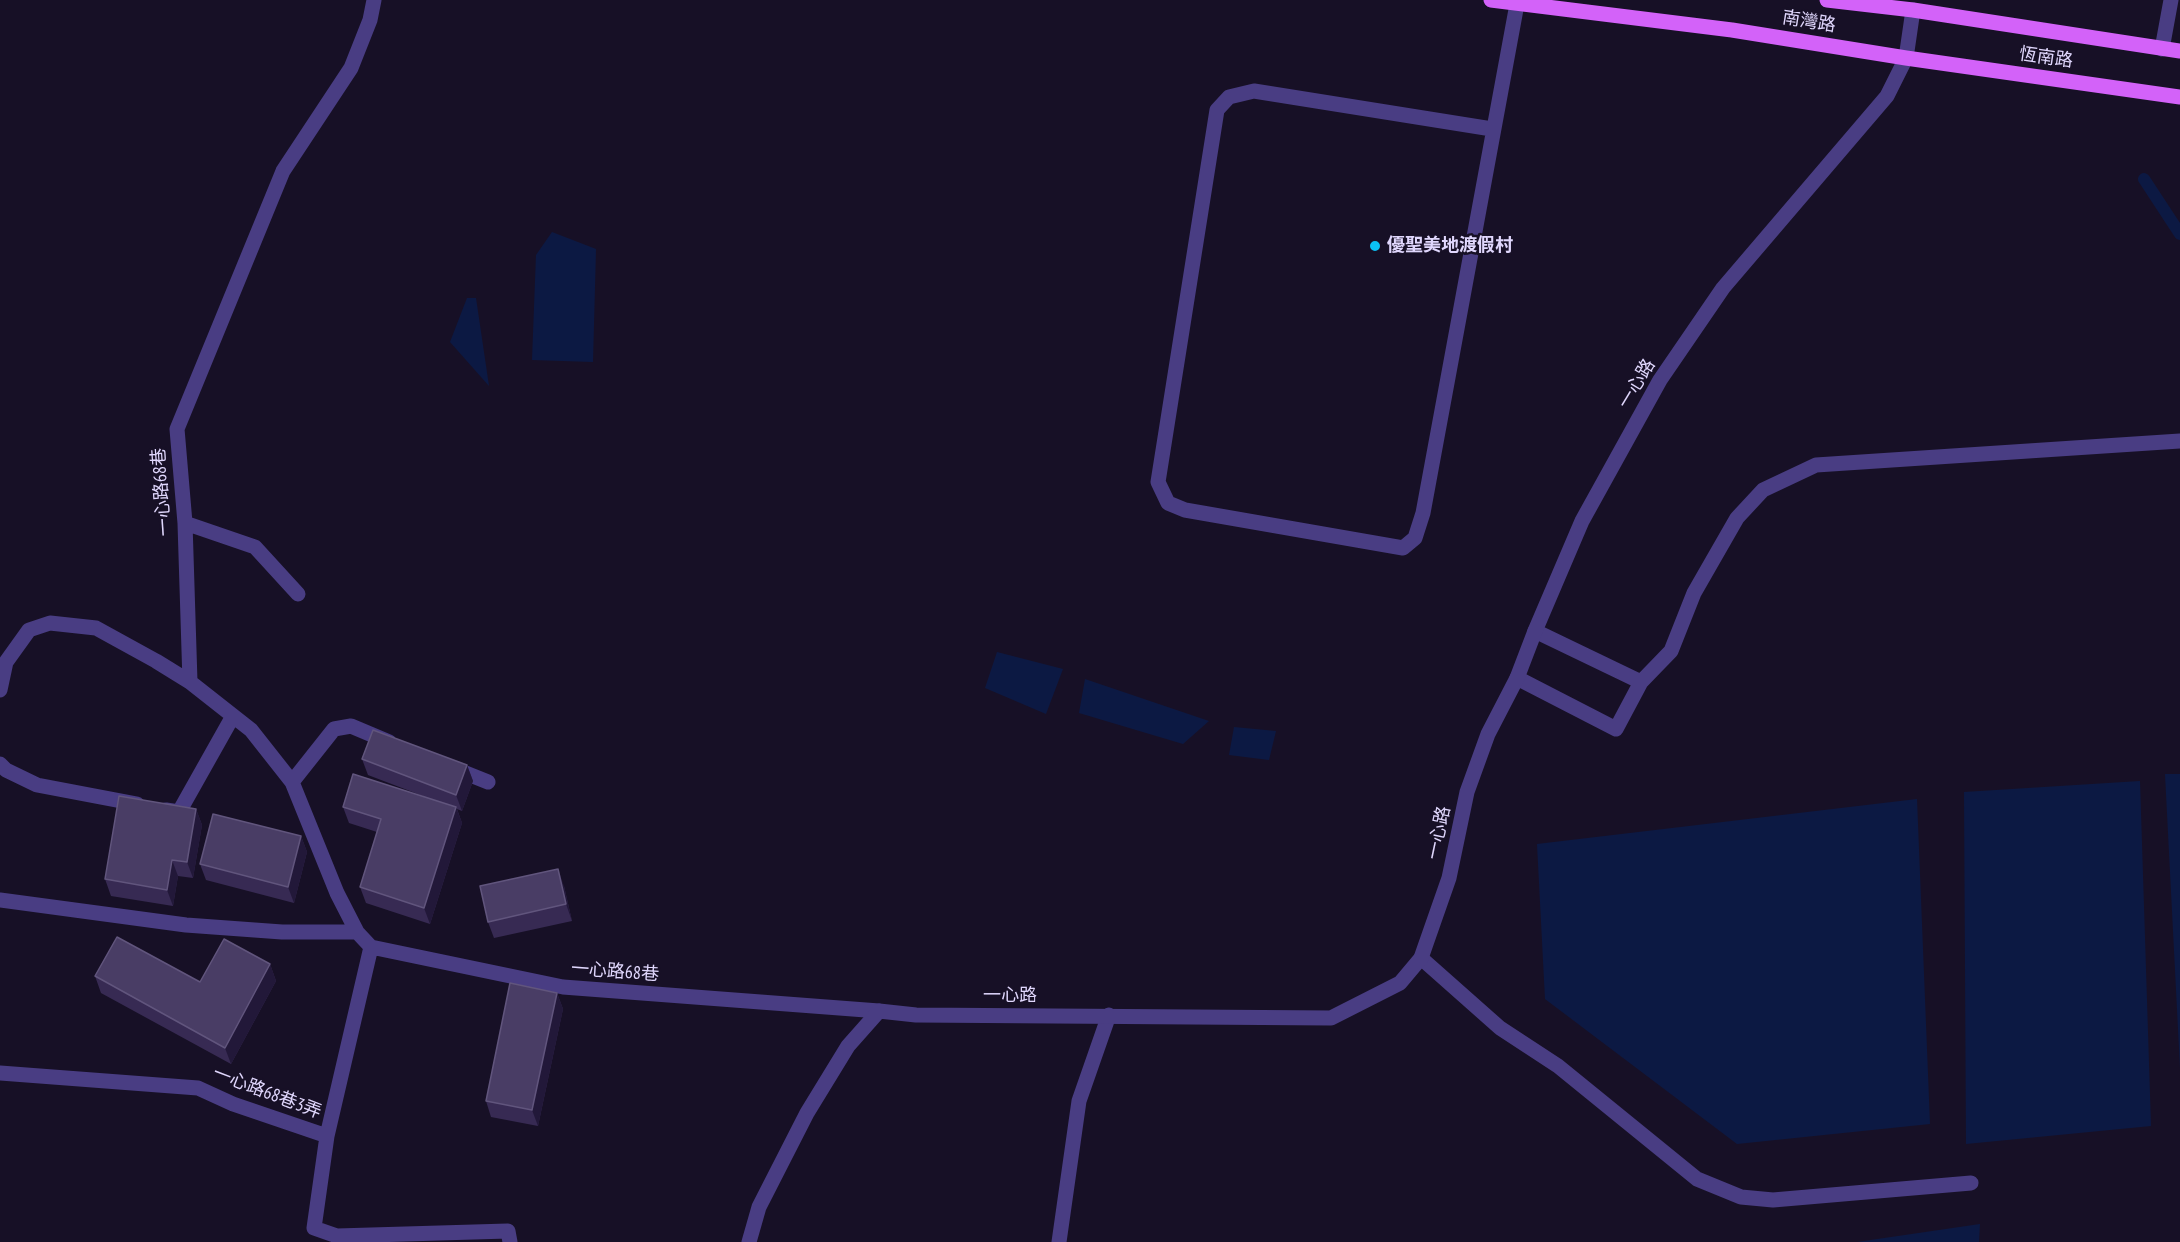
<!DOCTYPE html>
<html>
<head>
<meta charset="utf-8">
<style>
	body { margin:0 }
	canvas { display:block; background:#171026 }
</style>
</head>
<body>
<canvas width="2180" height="1242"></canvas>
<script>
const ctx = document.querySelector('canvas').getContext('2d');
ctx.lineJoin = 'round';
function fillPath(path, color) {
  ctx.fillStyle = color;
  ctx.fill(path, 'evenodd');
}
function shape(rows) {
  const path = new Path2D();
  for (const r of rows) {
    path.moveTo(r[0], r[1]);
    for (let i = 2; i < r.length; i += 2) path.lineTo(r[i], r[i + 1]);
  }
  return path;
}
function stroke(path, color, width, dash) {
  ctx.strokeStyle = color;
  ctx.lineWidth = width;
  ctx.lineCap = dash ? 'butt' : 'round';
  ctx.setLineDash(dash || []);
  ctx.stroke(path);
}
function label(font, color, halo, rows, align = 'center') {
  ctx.font = font + ' "PT Sans Narrow","Noto Sans TC",sans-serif';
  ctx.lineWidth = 5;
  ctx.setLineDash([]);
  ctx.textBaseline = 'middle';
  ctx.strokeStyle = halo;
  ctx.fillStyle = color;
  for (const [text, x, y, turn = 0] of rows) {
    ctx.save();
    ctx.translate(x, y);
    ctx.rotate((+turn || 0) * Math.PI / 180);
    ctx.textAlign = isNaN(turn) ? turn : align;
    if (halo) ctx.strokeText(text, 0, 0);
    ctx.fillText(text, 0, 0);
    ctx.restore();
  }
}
const water = shape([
	[552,232,596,249,593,362,532,360,536,255],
	[467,298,476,298,489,386,450,342],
	[997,652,1063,669,1046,714,985,688],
	[1085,679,1209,721,1183,744,1079,713],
	[1234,727,1276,731,1269,760,1229,755],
	[2165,774,2180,774,2180,1068],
	[2140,781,2151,1126,1966,1144,1964,792],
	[1917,799,1930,1124,1737,1144,1545,999,1537,844],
	[1980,1224,1979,1242,1857,1242]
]);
const stream = shape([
	[2144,179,2180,234]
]);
const lane = shape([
	[2162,49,2171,0],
	[1906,58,1913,10],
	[1492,129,1254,91,1229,97,1217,110,1158,482,1168,503,1185,510,1403,548,1415,538,1423,513,1517,4],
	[185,523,255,547,298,594],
	[1535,631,1641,682,1671,651,1694,593,1737,518,1763,490,1816,465,2180,441],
	[1517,678,1616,729,1641,682],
	[0,690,6,662,29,630,50,623,96,628,156,661,190,682],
	[0,764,6,770,37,785,137,804],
	[453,768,488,782],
	[292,782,334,729,351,726,389,742],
	[166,810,179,812,233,716],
	[0,900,186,925,282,932,357,932,337,893,292,782,251,730,190,682,185,523,177,429,283,171,351,68,370,20,374,0],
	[357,932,371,947,563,987,879,1011],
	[1421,958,1500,1028,1558,1066,1697,1179,1741,1197,1773,1200,1971,1183],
	[0,1073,198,1088,233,1104,327,1136,371,947],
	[327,1136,314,1228,337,1236,508,1231,510,1242],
	[1059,1242,1079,1101,1109,1015]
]);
const street = shape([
	[749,1242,759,1207,807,1113,848,1046,879,1011,916,1015,1331,1018,1400,983,1421,958,1449,878,1467,792,1488,734,1517,678,1535,631,1582,521,1660,380,1723,288,1887,96,1906,58]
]);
const primary = shape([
	[1491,0,1732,30,1906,58,2180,97],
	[1827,0,1913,10,2180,51]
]);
const wall = shape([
	[362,759,467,765,473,781,462,811,457,809,462,823,430,924,366,903,360,887,377,832,349,823,343,807,423,796,368,775],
	[196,809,202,825,193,878,178,876,173,906,111,896,105,879],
	[301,836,307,852,294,903,206,880,200,864],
	[564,886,572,921,494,938,488,922],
	[270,964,276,981,231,1064,101,993,95,976,200,982],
	[557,993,563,1009,538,1126,491,1117,486,1101]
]);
const shadedWall = shape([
	[467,765,473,781,462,811,456,795],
	[456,807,462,823,430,924,424,908],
	[196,809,202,825,193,878,187,862],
	[301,836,307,852,294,903,288,887],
	[172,860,178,876,173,906,167,890],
	[558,869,564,886,572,921,566,904],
	[270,964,276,981,231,1064,225,1048],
	[557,993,563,1009,538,1126,532,1110]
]);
const building = shape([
	[373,730,467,765,456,795,362,759,373,730],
	[353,774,456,807,424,908,360,887,381,819,343,807,353,774],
	[119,796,196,809,187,862,172,860,167,890,105,879,119,796],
	[213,814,301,836,288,887,200,864,213,814],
	[558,869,566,904,488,922,480,886,558,869],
	[117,937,200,982,224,939,270,964,225,1048,95,976,117,937],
	[510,983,557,993,532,1110,486,1101,510,983]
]);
const markers = [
	[1375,246,6,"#0bc1f5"]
];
const streetNames = [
	["南灣路",1809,22,9],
	["恆南路",2046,58,8],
	["一心路",1637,384,-59],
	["一心路68巷",162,492,-94],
	["一心路",1439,833,-78],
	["一心路68巷",615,972,4],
	["一心路",1010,996],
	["一心路68巷3弄",267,1093,21]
];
const poiNames = [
	["優聖美地渡假村",1387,246]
];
fillPath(water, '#0c1943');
stroke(stream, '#0c1943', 12);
stroke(lane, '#493d83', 15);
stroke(street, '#493d83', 15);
stroke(primary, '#d362f9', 15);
fillPath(wall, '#372a53');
fillPath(shadedWall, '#221839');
fillPath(building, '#493d65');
stroke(building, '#61557d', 1.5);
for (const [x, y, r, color] of markers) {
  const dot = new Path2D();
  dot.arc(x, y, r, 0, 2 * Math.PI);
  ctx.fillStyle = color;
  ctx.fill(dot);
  stroke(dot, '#171026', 2);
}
label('18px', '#e0d7fd', '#171026', streetNames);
label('bold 18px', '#e0d7fd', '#171026', poiNames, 'left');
</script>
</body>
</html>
